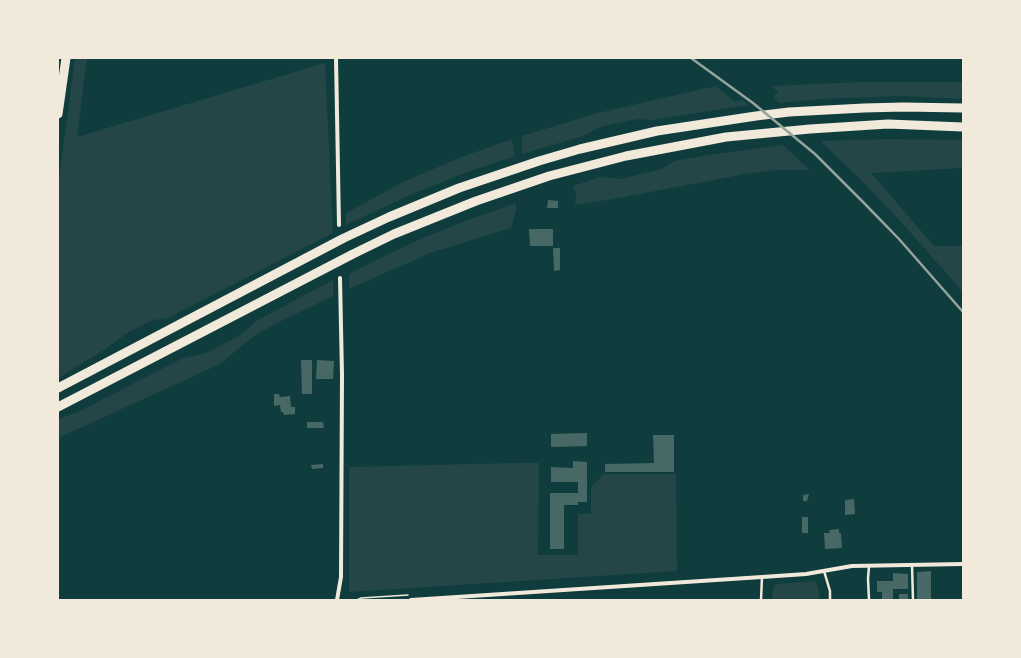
<!DOCTYPE html>
<html>
<head>
<meta charset="utf-8">
<style>
	body { margin:0 }
	#map { position:relative; width:1021px; height:658px; overflow:hidden; background:#0f3d3e; font-family:"Open Sans",sans-serif }
	canvas { display:block }
	.frame { position:absolute; inset:0; border:59px solid #f1e9da; pointer-events:none }
</style>
</head>
<body>
<div id="map">
<canvas width="1021" height="658"></canvas>
<div class="frame"></div>
</div>
<script>
const ctx = document.querySelector('canvas').getContext('2d');
ctx.lineJoin = 'round';
function fillPath(path, color) {
  ctx.fillStyle = color;
  ctx.fill(path, 'evenodd');
}
function shape(rows) {
  const path = new Path2D();
  for (const r of rows) {
    path.moveTo(r[0], r[1]);
    for (let i = 2; i < r.length; i += 2) path.lineTo(r[i], r[i + 1]);
  }
  return path;
}
function stroke(path, color, width, dash) {
  ctx.strokeStyle = color;
  ctx.lineWidth = width;
  ctx.lineCap = dash ? 'butt' : 'round';
  ctx.setLineDash(dash || []);
  ctx.stroke(path);
}
const green = shape([
	[75,58,87,58,77,137,325,63,333,233,168,318,153,320,127,333,100,353,75,367,58,379,58,185],
	[861,82,963,82,963,99,902,96,821,99,779,103,774,97,778,92,772,86],
	[716,86,734,101,743,100,748,105,653,120,638,119,600,127,583,136,522,154,522,136,598,113],
	[512,139,515,156,467,172,412,194,346,225,346,213,405,181,462,157],
	[892,139,963,140,963,168,871,173,934,246,963,246,963,292,901,222,860,179,820,141],
	[783,145,810,170,776,170,745,174,619,198,575,205,576,194,573,186,601,177,620,179,662,169,674,161,708,155],
	[516,203,516,210,511,228,430,253,349,289,349,274,378,259,423,238,468,220],
	[333,280,333,296,277,323,254,336,220,364,58,438,58,419,80,411,183,358,206,353,241,335,256,321],
	[514,463,539,463,538,555,578,555,578,514,591,514,591,487,604,474,676,474,677,571,349,592,349,467],
	[815,581,818,587,820,600,772,600,773,590,776,584]
]);
const building = shape([
	[548,200,558,201,558,208,547,208],
	[529,229,553,229,553,246,530,246],
	[553,248,560,248,560,270,554,271],
	[301,360,312,360,312,394,302,394],
	[317,360,334,361,333,379,316,379],
	[274,394,279,394,280,397,290,396,291,407,295,407,295,414,284,415,283,412,281,412,280,405,274,406],
	[307,422,323,422,324,428,307,428],
	[587,433,587,446,551,447,551,434],
	[653,435,674,435,674,472,605,472,605,464,654,463],
	[573,461,587,462,587,502,578,502,578,505,564,505,564,549,550,549,550,493,578,493,578,482,551,482,551,467,573,468],
	[323,464,323,468,312,469,311,465],
	[809,494,807,501,803,501,803,495],
	[854,499,855,514,845,515,845,500],
	[802,517,808,517,808,533,802,533],
	[839,529,839,533,841,533,842,548,825,549,824,533,830,533,829,530],
	[931,571,931,600,917,600,917,572],
	[893,573,908,574,908,589,893,589,893,600,882,600,882,592,877,592,877,581,893,581],
	[899,594,908,594,908,600,899,600]
]);
const path = shape([
	[357,600,361,598,408,595]
]);
const service = shape([
	[912,565,913,600],
	[824,571,830,591,830,600],
	[761,600,762,577],
	[869,600,868,579,869,566]
]);
const minor = shape([
	[336,58,339,225],
	[337,600,341,577,342,375,340,278],
	[411,600,762,577,806,574,852,566,963,564]
]);
const motorway = shape([
	[58,114,66,58],
	[58,388,344,238,389,217,459,188,539,161,580,149,657,131,756,116,789,112,864,108,903,107,963,108],
	[58,407,353,254,394,234,476,201,549,176,626,156,726,137,810,129,888,124,963,127]
]);
const rail = shape([
	[691,58,753,103,815,154,863,202,899,239,963,312]
]);
fillPath(green, '#244646');
fillPath(building, '#486865');
stroke(path, '#f1e9da', 1.5);
stroke(service, '#f1e9da', 2.5);
stroke(minor, '#f1e9da', 4);
stroke(motorway, '#f1e9da', 9);
stroke(rail, '#97a49c', 2.5);
</script>
</body>
</html>
